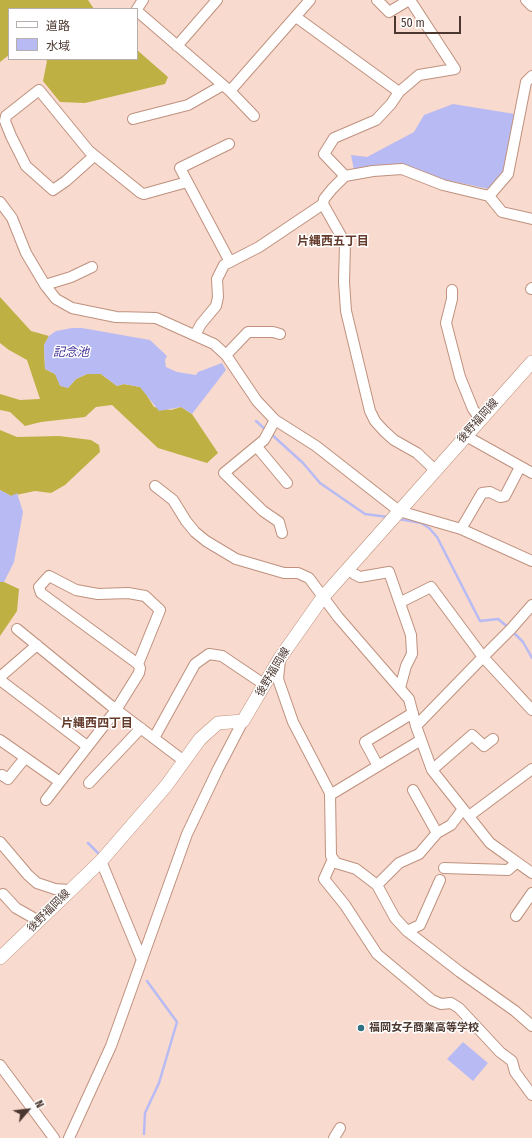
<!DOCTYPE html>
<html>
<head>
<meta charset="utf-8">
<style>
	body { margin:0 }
	#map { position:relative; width:532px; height:1138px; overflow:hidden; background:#f9dace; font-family:"Fira Sans Condensed","Noto Sans JP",sans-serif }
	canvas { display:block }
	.legend { position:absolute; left:8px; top:8px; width:130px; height:52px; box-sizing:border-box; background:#fff; border:1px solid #b7afac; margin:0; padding:5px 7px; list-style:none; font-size:12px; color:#4b372f }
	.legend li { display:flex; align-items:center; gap:8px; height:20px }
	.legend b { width:20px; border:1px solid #b7afac }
	.north { position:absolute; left:8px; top:1090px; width:40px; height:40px; -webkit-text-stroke:3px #fff; paint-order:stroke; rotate:62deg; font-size:11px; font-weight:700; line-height:16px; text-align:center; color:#4b372f }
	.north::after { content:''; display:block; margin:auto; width:14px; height:18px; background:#4b372f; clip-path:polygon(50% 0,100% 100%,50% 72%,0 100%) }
	.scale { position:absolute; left:394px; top:16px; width:67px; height:18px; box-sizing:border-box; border:2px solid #4b372f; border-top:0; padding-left:5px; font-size:12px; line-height:14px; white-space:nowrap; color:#4b372f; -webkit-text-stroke:3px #fff; paint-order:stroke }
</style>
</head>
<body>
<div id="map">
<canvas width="532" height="1138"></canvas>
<ul class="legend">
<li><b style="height:5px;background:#fff"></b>道路</li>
<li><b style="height:11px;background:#b8bbf3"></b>水域</li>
</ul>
<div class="north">N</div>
<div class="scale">50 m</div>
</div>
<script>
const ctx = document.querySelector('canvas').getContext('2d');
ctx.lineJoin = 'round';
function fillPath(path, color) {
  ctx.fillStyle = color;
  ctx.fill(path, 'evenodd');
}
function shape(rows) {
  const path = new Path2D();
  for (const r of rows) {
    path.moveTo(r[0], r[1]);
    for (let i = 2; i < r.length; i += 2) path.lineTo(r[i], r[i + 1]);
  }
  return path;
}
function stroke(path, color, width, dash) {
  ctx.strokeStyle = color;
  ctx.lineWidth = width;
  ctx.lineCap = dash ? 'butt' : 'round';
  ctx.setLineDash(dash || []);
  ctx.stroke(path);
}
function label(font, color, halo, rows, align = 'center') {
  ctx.font = font + ' "Fira Sans Condensed","Noto Sans JP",sans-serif';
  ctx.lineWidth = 3;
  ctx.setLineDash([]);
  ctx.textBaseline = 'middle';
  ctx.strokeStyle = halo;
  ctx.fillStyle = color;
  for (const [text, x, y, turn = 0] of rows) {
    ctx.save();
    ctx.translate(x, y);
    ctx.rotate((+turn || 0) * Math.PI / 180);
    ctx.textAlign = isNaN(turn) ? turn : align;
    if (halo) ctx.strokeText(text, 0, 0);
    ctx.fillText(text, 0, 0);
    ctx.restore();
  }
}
const forest = shape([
	[0,0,88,0,94,9,9,9,9,55,0,62],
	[137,50,168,77,165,84,85,103,60,102,43,81,47,61,45,59,137,59],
	[0,297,31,331,49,336,44,345,45,369,55,374,59,380,68,388,76,379,87,374,101,374,117,386,124,384,140,387,144,391,154,407,171,410,181,407,192,414,218,453,207,463,158,448,112,405,96,407,85,417,41,422,25,426,10,412,0,410,0,394,20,400,40,399,27,360,9,350,0,343],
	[0,430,17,437,59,436,91,440,99,445,100,452,65,485,51,493,35,491,11,496,0,490],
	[0,582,4,582,19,589,17,611,0,636]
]);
const water = shape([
	[453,104,515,114,504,173,489,189,427,176,402,166,354,170,351,155,367,157,414,132,424,115],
	[72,328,82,328,150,340,167,356,165,360,166,367,177,372,196,375,198,372,222,363,226,370,192,414,181,407,159,411,140,387,124,384,117,386,101,374,87,374,76,379,68,388,60,386,55,374,45,369,44,345,49,336,56,331],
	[0,490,11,496,17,493,23,512,14,562,4,582,0,582],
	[463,1042,488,1063,473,1081,447,1059]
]);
const stream = shape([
	[256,421,266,430],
	[270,433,303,463,320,483,365,514,388,517],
	[399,519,421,523,429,528,437,537,480,621,498,619,509,628],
	[513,632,523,642,532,658],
	[88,843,98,853],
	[144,1134,145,1113,159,1083,177,1022,147,981]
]);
const minor = shape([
	[377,0,389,12,409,0],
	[526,0,532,6],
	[137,9,143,0],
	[137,11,230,91],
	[296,17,399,92],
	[177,46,217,0],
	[254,116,230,91,310,0],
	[133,119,188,105,223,85],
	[229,144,180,168,230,262],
	[94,156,66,181,53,190,26,166,11,136,5,121,6,116,39,90,89,151,141,193,144,194,187,182],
	[345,176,324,154,334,138,376,120,391,104,399,92,419,75,455,69,410,0],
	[489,196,502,212,532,219],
	[0,202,12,218,26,253,45,285,56,299,72,308,116,317,156,318,214,344,226,355,257,401,275,420,316,446,399,511,461,529,532,561],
	[323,204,345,243,344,282,346,311,370,411,375,421,384,431,394,440,417,453,435,470],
	[45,285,71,277,92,267],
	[531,289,532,288],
	[452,290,452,299,446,323,460,377,473,409,480,419],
	[195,335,201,324,216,306,218,297,217,279,224,265,259,247,323,204,324,199,332,189,345,176,373,171,402,169,443,185,489,196,508,174,526,82,532,76],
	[226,355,248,332,273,332,280,334],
	[275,420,264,440,224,473,263,511,279,522,282,533],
	[466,436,532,473],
	[257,447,287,483],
	[155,486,173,500,186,521,195,532,206,541,236,559,284,573,298,573,309,578,338,617,409,699,416,726,432,770,490,843,532,873],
	[461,529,482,493,490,492,500,497,505,496,520,467],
	[348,569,354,574,360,577,389,572,411,635,412,654,406,666,400,688],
	[401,602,431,587,483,657,511,629,532,605],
	[17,629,110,705,184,761],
	[280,660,278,679,293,722,330,793,331,856,336,863,356,869,377,885,395,918,407,931,460,972,515,1011,532,1026],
	[0,677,37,645],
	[0,680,87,746],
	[416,726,483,657,532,710],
	[154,738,195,664,209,654,222,656,265,685],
	[0,740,60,782],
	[378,766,365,742,413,713],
	[432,770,472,735,484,746,493,739],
	[2,775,8,779,25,758],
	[89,783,141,728],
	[413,790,437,833],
	[330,795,421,740],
	[46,800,116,710,139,673,140,668,138,664,160,610,145,596,128,593,98,594,76,590,49,576,39,587,41,593,138,664],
	[469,816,532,769],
	[0,842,28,875,37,883,55,889,69,890],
	[333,859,324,879,345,905,377,954,432,1000,441,1004,451,1003,459,1008,500,1052,512,1061,515,1072,532,1095],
	[101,861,142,960],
	[444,868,508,870,516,863],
	[377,885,399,863,419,854,437,833,451,825,463,809],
	[3,894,16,908,39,921],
	[516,916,532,893],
	[407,931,420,925,440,880],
	[0,1065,54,1138],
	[69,1138,111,1046,187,834,218,769,243,721],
	[334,1138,340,1128]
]);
const major = shape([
	[0,958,101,861,166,786,200,739,218,723,243,721,280,658,323,597,532,362]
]);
const markers = [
	[361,1028,4,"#317085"]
];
const streetNames = [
	["後野福岡線",478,421,-48],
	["後野福岡線",273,672,-59],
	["後野福岡線",49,911,-45]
];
const poiNames = [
	["福岡女子商業高等学校",369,1028]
];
const neighbourhoodNames = [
	["片縄西五丁目",333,242],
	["片縄西四丁目",97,724]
];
const waterNames = [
	["記念池",71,353]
];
fillPath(forest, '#beb042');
fillPath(water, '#b8bbf3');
stroke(stream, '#b8bbf3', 2.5);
stroke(minor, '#bf917e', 12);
stroke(major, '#bf917e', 14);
stroke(minor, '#fff', 10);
stroke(major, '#fff', 13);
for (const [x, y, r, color] of markers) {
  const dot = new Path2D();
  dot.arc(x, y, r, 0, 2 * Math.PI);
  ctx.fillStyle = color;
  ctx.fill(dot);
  stroke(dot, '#fff', 1.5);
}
label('11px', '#4b372f', '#fff', streetNames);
label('bold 11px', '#4b372f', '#fff', poiNames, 'left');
label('bold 12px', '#653c2c', '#fff', neighbourhoodNames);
label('italic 12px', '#3c2d94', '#fff', waterNames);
</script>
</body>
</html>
